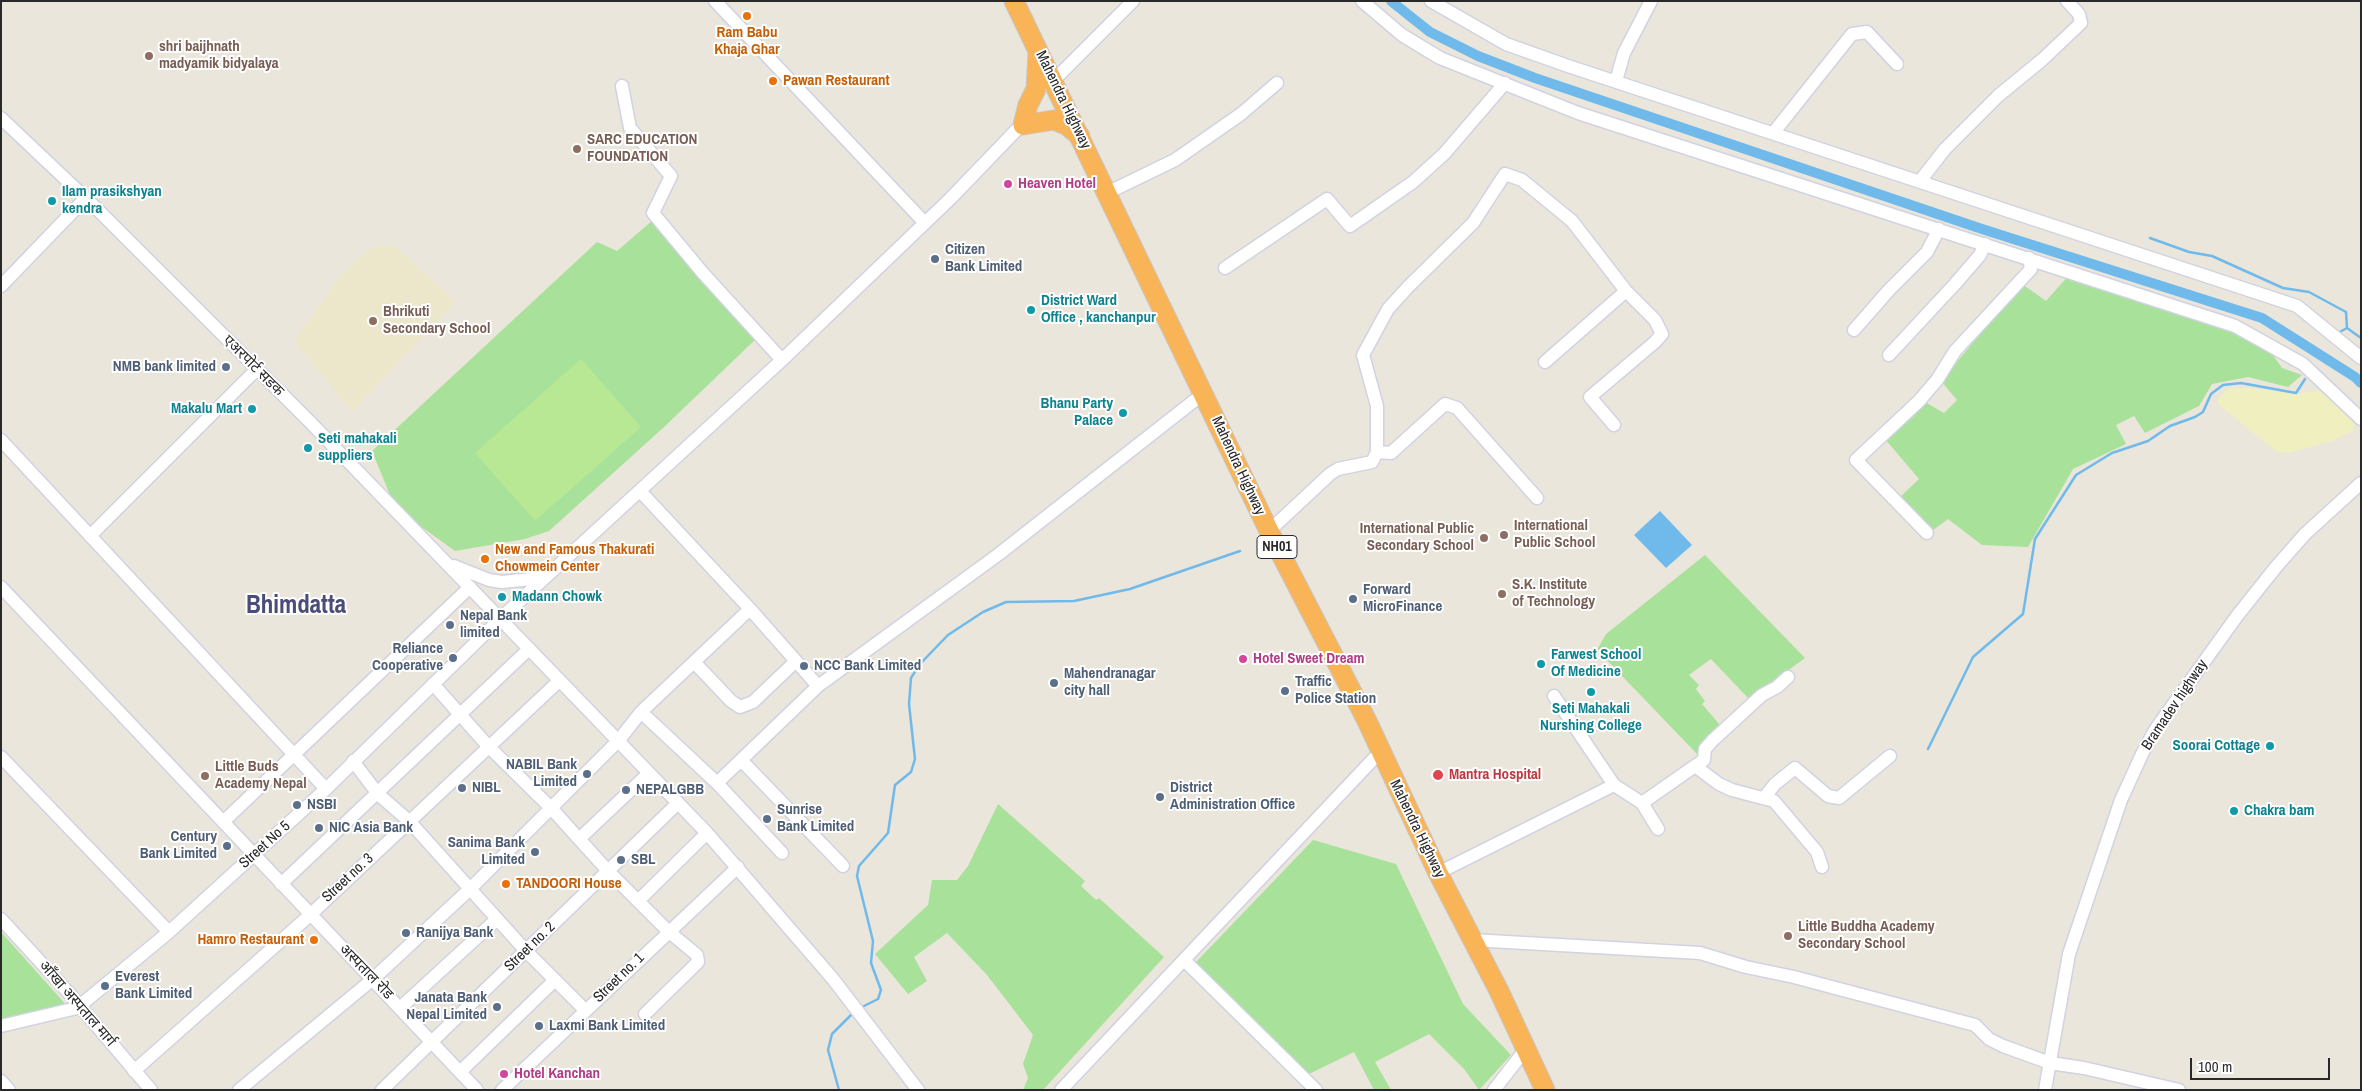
<!DOCTYPE html>
<html>
<head>
<meta charset="utf-8">
<style>
	body { margin:0 }
	#map { position:relative; width:2362px; height:1091px; overflow:hidden; background:#ebe6db; font-family:"Archivo Narrow",sans-serif }
	canvas { display:block }
	.frame { position:absolute; inset:0; border:2px solid #292929; pointer-events:none }
	.scale { position:absolute; left:2190px; top:1058px; width:140px; height:22px; box-sizing:border-box; border:2px solid #292929; border-top:0; padding-left:6px; font-size:15px; line-height:18px; white-space:nowrap; color:#292929; -webkit-text-stroke:4px #fff; paint-order:stroke }
</style>
</head>
<body>
<div id="map">
<canvas width="2362" height="1091"></canvas>
<div class="frame"></div>
<div class="scale">100 m</div>
</div>
<script>
const ctx = document.querySelector('canvas').getContext('2d');
ctx.lineJoin = 'round';
function fillPath(path, color) {
  ctx.fillStyle = color;
  ctx.fill(path, 'evenodd');
}
function shape(rows) {
  const path = new Path2D();
  for (const r of rows) {
    path.moveTo(r[0], r[1]);
    for (let i = 2; i < r.length; i += 2) path.lineTo(r[i], r[i + 1]);
  }
  return path;
}
function stroke(path, color, width, dash) {
  ctx.strokeStyle = color;
  ctx.lineWidth = width;
  ctx.lineCap = dash ? 'butt' : 'round';
  ctx.setLineDash(dash || []);
  ctx.stroke(path);
}
function label(font, color, halo, rows, align = 'center') {
  ctx.font = font + ' "Archivo Narrow","Noto Sans Devanagari",sans-serif';
  ctx.lineWidth = 4;
  ctx.setLineDash([]);
  ctx.textBaseline = 'middle';
  ctx.strokeStyle = halo;
  ctx.fillStyle = color;
  for (const [text, x, y, turn = 0] of rows) {
    ctx.save();
    ctx.translate(x, y);
    ctx.rotate((+turn || 0) * Math.PI / 180);
    ctx.textAlign = isNaN(turn) ? turn : align;
    if (halo) ctx.strokeText(text, 0, 0);
    ctx.fillText(text, 0, 0);
    ctx.restore();
  }
}
const education = shape([
	[394,245,456,302,352,412,294,341,341,275,371,248]
]);
const green = shape([
	[653,220,758,337,663,428,549,531,525,539,455,551,401,512,392,500,372,451,597,242,617,251],
	[2069,275,2233,330,2268,348,2282,368,2302,375,2288,387,2248,377,2212,384,2199,406,2145,433,2134,416,2116,425,2126,444,2073,469,2028,547,1982,545,1948,519,1929,533,1898,499,1919,479,1885,439,1925,402,1944,413,1957,400,1941,381,2022,284,2046,301],
	[1705,555,1805,658,1749,699,1711,659,1689,675,1699,685,1696,689,1705,701,1702,704,1719,724,1699,756,1597,650,1606,634],
	[998,804,1085,881,1081,886,1096,900,1099,898,1164,957,1043,1090,1023,1090,1028,1078,1023,1064,1033,1035,987,975,947,933,914,957,927,981,908,994,875,954,928,905,932,880,957,880,968,866],
	[1313,840,1396,864,1463,1004,1511,1055,1479,1090,1464,1069,1429,1034,1375,1062,1391,1090,1374,1090,1354,1052,1307,1075,1196,962],
	[1,932,69,1008,1,1024]
]);
const sand = shape([
	[2229,388,2249,388,2296,394,2323,390,2355,421,2353,431,2332,441,2288,453,2277,452,2218,404,2217,400]
]);
const pitch = shape([
	[581,359,641,427,535,521,475,453]
]);
const water = shape([
	[1660,511,1692,545,1666,568,1634,535]
]);
const stream = shape([
	[2150,238,2189,252,2212,256,2283,288,2309,292,2346,312,2347,328,2336,334],
	[2347,328,2361,338],
	[1928,749,1973,657,2023,614,2035,539,2076,475,2112,453,2148,441,2170,426,2195,417,2203,412,2211,394,2223,385,2241,383,2296,393,2305,379],
	[864,1006,878,999,881,990,871,963,873,941,857,876,859,866,888,833,895,785,911,772,915,759,909,704,911,678,920,664,948,635,983,612,1006,602,1074,601,1130,589,1240,551],
	[839,1090,828,1050,832,1034,852,1014]
]);
const canal = shape([
	[1391,1,1430,32,1478,56,1535,78,1982,229,2262,318,2355,377,2361,383]
]);
const minor = shape([
	[715,1,925,223],
	[1362,1,1402,35,1440,58,1578,113,2235,326,2303,364,2361,419],
	[1431,1,1506,44,1568,66,2297,306,2361,358],
	[1616,81,1624,53,1651,1],
	[1049,85,1133,1],
	[622,86,630,128,671,176,653,213,702,272,782,360],
	[1,118,95,207,311,423,707,833,833,979,918,1090],
	[1774,132,1852,34,1867,32,1897,64],
	[1920,181,1945,149,1998,96,2043,59,2081,23,2079,14,2067,1],
	[1107,193,1175,160,1241,114,1277,83],
	[1225,268,1327,199,1350,226,1413,182,1444,154,1505,83],
	[1,286,85,199],
	[1854,330,1889,290,1927,252,1939,229],
	[1889,355,1955,284,1980,255,1985,244],
	[1545,362,1626,291],
	[1,440,326,789],
	[1377,452,1391,453,1445,404,1457,408,1537,498],
	[640,491,750,609,818,686,999,554,1204,393],
	[1269,531,1330,474,1338,469,1372,462,1377,452,1377,406,1363,355,1388,309,1408,287,1473,223,1505,174,1522,180,1572,221,1626,291,1655,320,1662,334,1655,342,1590,397,1614,425],
	[1927,533,1856,460,1919,401,1937,380,1955,351,2031,269,2029,258],
	[90,536,256,370],
	[454,566,489,580,502,582,531,579,546,570],
	[1,587,477,1090],
	[694,662,731,701,740,707,753,702,796,661],
	[433,684,488,746,552,809,608,871,668,931,697,955,698,962,694,966,645,1014],
	[1554,696,1614,785,1642,803,1658,829],
	[641,712,717,783,818,686],
	[1,757,169,932],
	[741,760,843,866],
	[353,761,378,794,409,821,526,951,585,1010],
	[1695,766,1704,760,1705,749,1713,740,1762,695,1777,687,1788,677],
	[717,783,782,853],
	[1764,798,1775,784,1795,768,1828,796,1839,798,1890,756],
	[1642,803,1695,766,1719,784,1732,790,1774,801,1817,852,1822,867],
	[223,822,470,587],
	[579,839,649,773],
	[1438,873,1614,785],
	[281,884,529,649],
	[638,901,707,833],
	[1,919,68,992,151,1090],
	[1472,940,1700,953,1746,967,1794,977,1975,1025,1989,1039,2003,1046,2050,1063,2084,1068,2179,1090],
	[1184,960,1316,1090],
	[400,1008,497,919],
	[1,1026,77,1008,169,932,326,789,501,618,782,360,951,198,1027,119],
	[134,1071,310,915,559,681],
	[460,1072,555,980],
	[1,1081,9,1090],
	[239,1090,373,979,470,889,619,740,641,712,750,609],
	[382,1090,678,803],
	[502,1090,738,867],
	[1061,1090,1380,752],
	[1494,1090,1525,1050],
	[2045,1090,2069,954,2121,800,2143,752,2155,730,2237,616,2276,567,2305,534,2361,483]
]);
const highway = shape([
	[1014,1,1269,531,1367,721,1438,873,1499,991,1545,1090],
	[1038,54,1036,89,1028,105,1023,125,1054,120,1066,125,1080,136]
]);
const markers = [
	[747,16,5,"#e8710a"],
	[149,56,5,"#8d6e63"],
	[773,81,5,"#e8710a"],
	[577,149,5,"#8d6e63"],
	[1008,184,5,"#d1479c"],
	[52,201,5,"#0f9aa8"],
	[935,259,5,"#5c6f8a"],
	[1031,310,5,"#0f9aa8"],
	[373,321,5,"#8d6e63"],
	[226,367,5,"#5c6f8a"],
	[252,409,5,"#0f9aa8"],
	[1123,413,5,"#0f9aa8"],
	[308,448,5,"#0f9aa8"],
	[1504,535,5,"#8d6e63"],
	[1484,538,5,"#8d6e63"],
	[485,559,5,"#e8710a"],
	[1502,594,5,"#8d6e63"],
	[502,597,5,"#0f9aa8"],
	[1353,599,5,"#5c6f8a"],
	[450,625,5,"#5c6f8a"],
	[453,658,5,"#5c6f8a"],
	[1243,659,5,"#d1479c"],
	[1541,664,5,"#0f9aa8"],
	[804,666,5,"#5c6f8a"],
	[1054,683,5,"#5c6f8a"],
	[1285,691,5,"#5c6f8a"],
	[1591,692,5,"#0f9aa8"],
	[2270,746,5,"#0f9aa8"],
	[587,774,5,"#5c6f8a"],
	[1438,775,6,"#e0444e"],
	[205,776,5,"#8d6e63"],
	[462,788,5,"#5c6f8a"],
	[626,790,5,"#5c6f8a"],
	[1160,797,5,"#5c6f8a"],
	[297,805,5,"#5c6f8a"],
	[2234,811,5,"#0f9aa8"],
	[767,819,5,"#5c6f8a"],
	[319,828,5,"#5c6f8a"],
	[227,846,5,"#5c6f8a"],
	[535,852,5,"#5c6f8a"],
	[621,860,5,"#5c6f8a"],
	[506,884,5,"#e8710a"],
	[406,933,5,"#5c6f8a"],
	[1788,936,5,"#8d6e63"],
	[314,940,5,"#e8710a"],
	[105,986,5,"#5c6f8a"],
	[497,1007,5,"#5c6f8a"],
	[539,1026,5,"#5c6f8a"],
	[504,1074,5,"#d1479c"]
];
const shields = [
	[1277,547,40]
];
const shieldNames = [
	["NH01",1277,547]
];
const foodNames = [
	["Ram Babu",747,33,"center"],
	["Khaja Ghar",747,50,"center"],
	["Pawan Restaurant",783,81],
	["New and Famous Thakurati",495,550],
	["Chowmein Center",495,567],
	["TANDOORI House",516,884],
	["Hamro Restaurant",304,940,"right"]
];
const educationNames = [
	["shri baijhnath",159,47],
	["madyamik bidyalaya",159,64],
	["SARC EDUCATION",587,140],
	["FOUNDATION",587,157],
	["Bhrikuti",383,312],
	["Secondary School",383,329],
	["International",1514,526],
	["Public School",1514,543],
	["International Public",1474,529,"right"],
	["Secondary School",1474,546,"right"],
	["S.K. Institute",1512,585],
	["of Technology",1512,602],
	["Little Buds",215,767],
	["Academy Nepal",215,784],
	["Little Buddha Academy",1798,927],
	["Secondary School",1798,944]
];
const streetNames = [
	["Mahendra Highway",1063,100,64],
	["एअरपोर्ट सडक",253,366,45],
	["Mahendra Highway",1238,466,65],
	["Bramadev highway",2175,705,-56],
	["Mahendra Highway",1417,829,64],
	["Street No 5",265,845,-42],
	["Street no. 3",348,878,-43],
	["Street no. 2",530,947,-44],
	["अस्पताल रोड",366,972,46],
	["Street no. 1",619,978,-44],
	["आँखा अस्पताल मार्ग",77,1004,49]
];
const hotelNames = [
	["Heaven Hotel",1018,184],
	["Hotel Sweet Dream",1253,659],
	["Hotel Kanchan",514,1074]
];
const cultureNames = [
	["Ilam prasikshyan",62,192],
	["kendra",62,209],
	["District Ward",1041,301],
	["Office , kanchanpur",1041,318],
	["Bhanu Party",1113,404,"right"],
	["Palace",1113,421,"right"],
	["Makalu Mart",242,409,"right"],
	["Seti mahakali",318,439],
	["suppliers",318,456],
	["Madann Chowk",512,597],
	["Farwest School",1551,655],
	["Of Medicine",1551,672],
	["Seti Mahakali",1591,709,"center"],
	["Nurshing College",1591,726,"center"],
	["Soorai Cottage",2260,746,"right"],
	["Chakra bam",2244,811]
];
const serviceNames = [
	["Citizen",945,250],
	["Bank Limited",945,267],
	["NMB bank limited",216,367,"right"],
	["Forward",1363,590],
	["MicroFinance",1363,607],
	["Nepal Bank",460,616],
	["limited",460,633],
	["Reliance",443,649,"right"],
	["Cooperative",443,666,"right"],
	["NCC Bank Limited",814,666],
	["Mahendranagar",1064,674],
	["city hall",1064,691],
	["Traffic",1295,682],
	["Police Station",1295,699],
	["NABIL Bank",577,765,"right"],
	["Limited",577,782,"right"],
	["NIBL",472,788],
	["District",1170,788],
	["Administration Office",1170,805],
	["NEPALGBB",636,790],
	["NSBI",307,805],
	["Sunrise",777,810],
	["Bank Limited",777,827],
	["NIC Asia Bank",329,828],
	["Century",217,837,"right"],
	["Bank Limited",217,854,"right"],
	["Sanima Bank",525,843,"right"],
	["Limited",525,860,"right"],
	["SBL",631,860],
	["Ranijya Bank",416,933],
	["Everest",115,977],
	["Bank Limited",115,994],
	["Janata Bank",487,998,"right"],
	["Nepal Limited",487,1015,"right"],
	["Laxmi Bank Limited",549,1026]
];
const healthNames = [
	["Mantra Hospital",1449,775]
];
const townNames = [
	["Bhimdatta",296,606]
];
fillPath(education, '#ece6cb');
fillPath(green, '#a8e199');
fillPath(sand, '#f0efbf');
fillPath(pitch, '#b9e895');
fillPath(water, '#70baeb');
stroke(stream, '#70baeb', 2.5);
stroke(canal, '#70baeb', 10);
stroke(minor, '#d1d2e2', 15);
stroke(highway, '#c7c7c7', 21);
stroke(minor, '#fff', 12);
stroke(highway, '#fab458', 19);
for (const [x, y, r, color] of markers) {
  const dot = new Path2D();
  dot.arc(x, y, r, 0, 2 * Math.PI);
  ctx.fillStyle = color;
  ctx.fill(dot);
  stroke(dot, '#fff', 2);
}
for (const [x, y, w] of shields) {
  const box = new Path2D();
  box.roundRect(x - w / 2, y - 11.5, w, 23, 4);
  ctx.fillStyle = '#fff';
  ctx.fill(box);
  stroke(box, '#292929', 1);
}
label('bold 14px', '#292929', null, shieldNames);
label('bold 15px', '#c56008', '#fff', foodNames, 'left');
label('bold 15px', '#785e54', '#fff', educationNames, 'left');
label('15px', '#292929', '#fff', streetNames);
label('bold 15px', '#b23c85', '#fff', hotelNames, 'left');
label('bold 15px', '#0d838f', '#fff', cultureNames, 'left');
label('bold 15px', '#4e5e75', '#fff', serviceNames, 'left');
label('bold 15px', '#be3a42', '#fff', healthNames, 'left');
label('bold 25px', '#4b4d78', '#fff', townNames);
</script>
</body>
</html>
